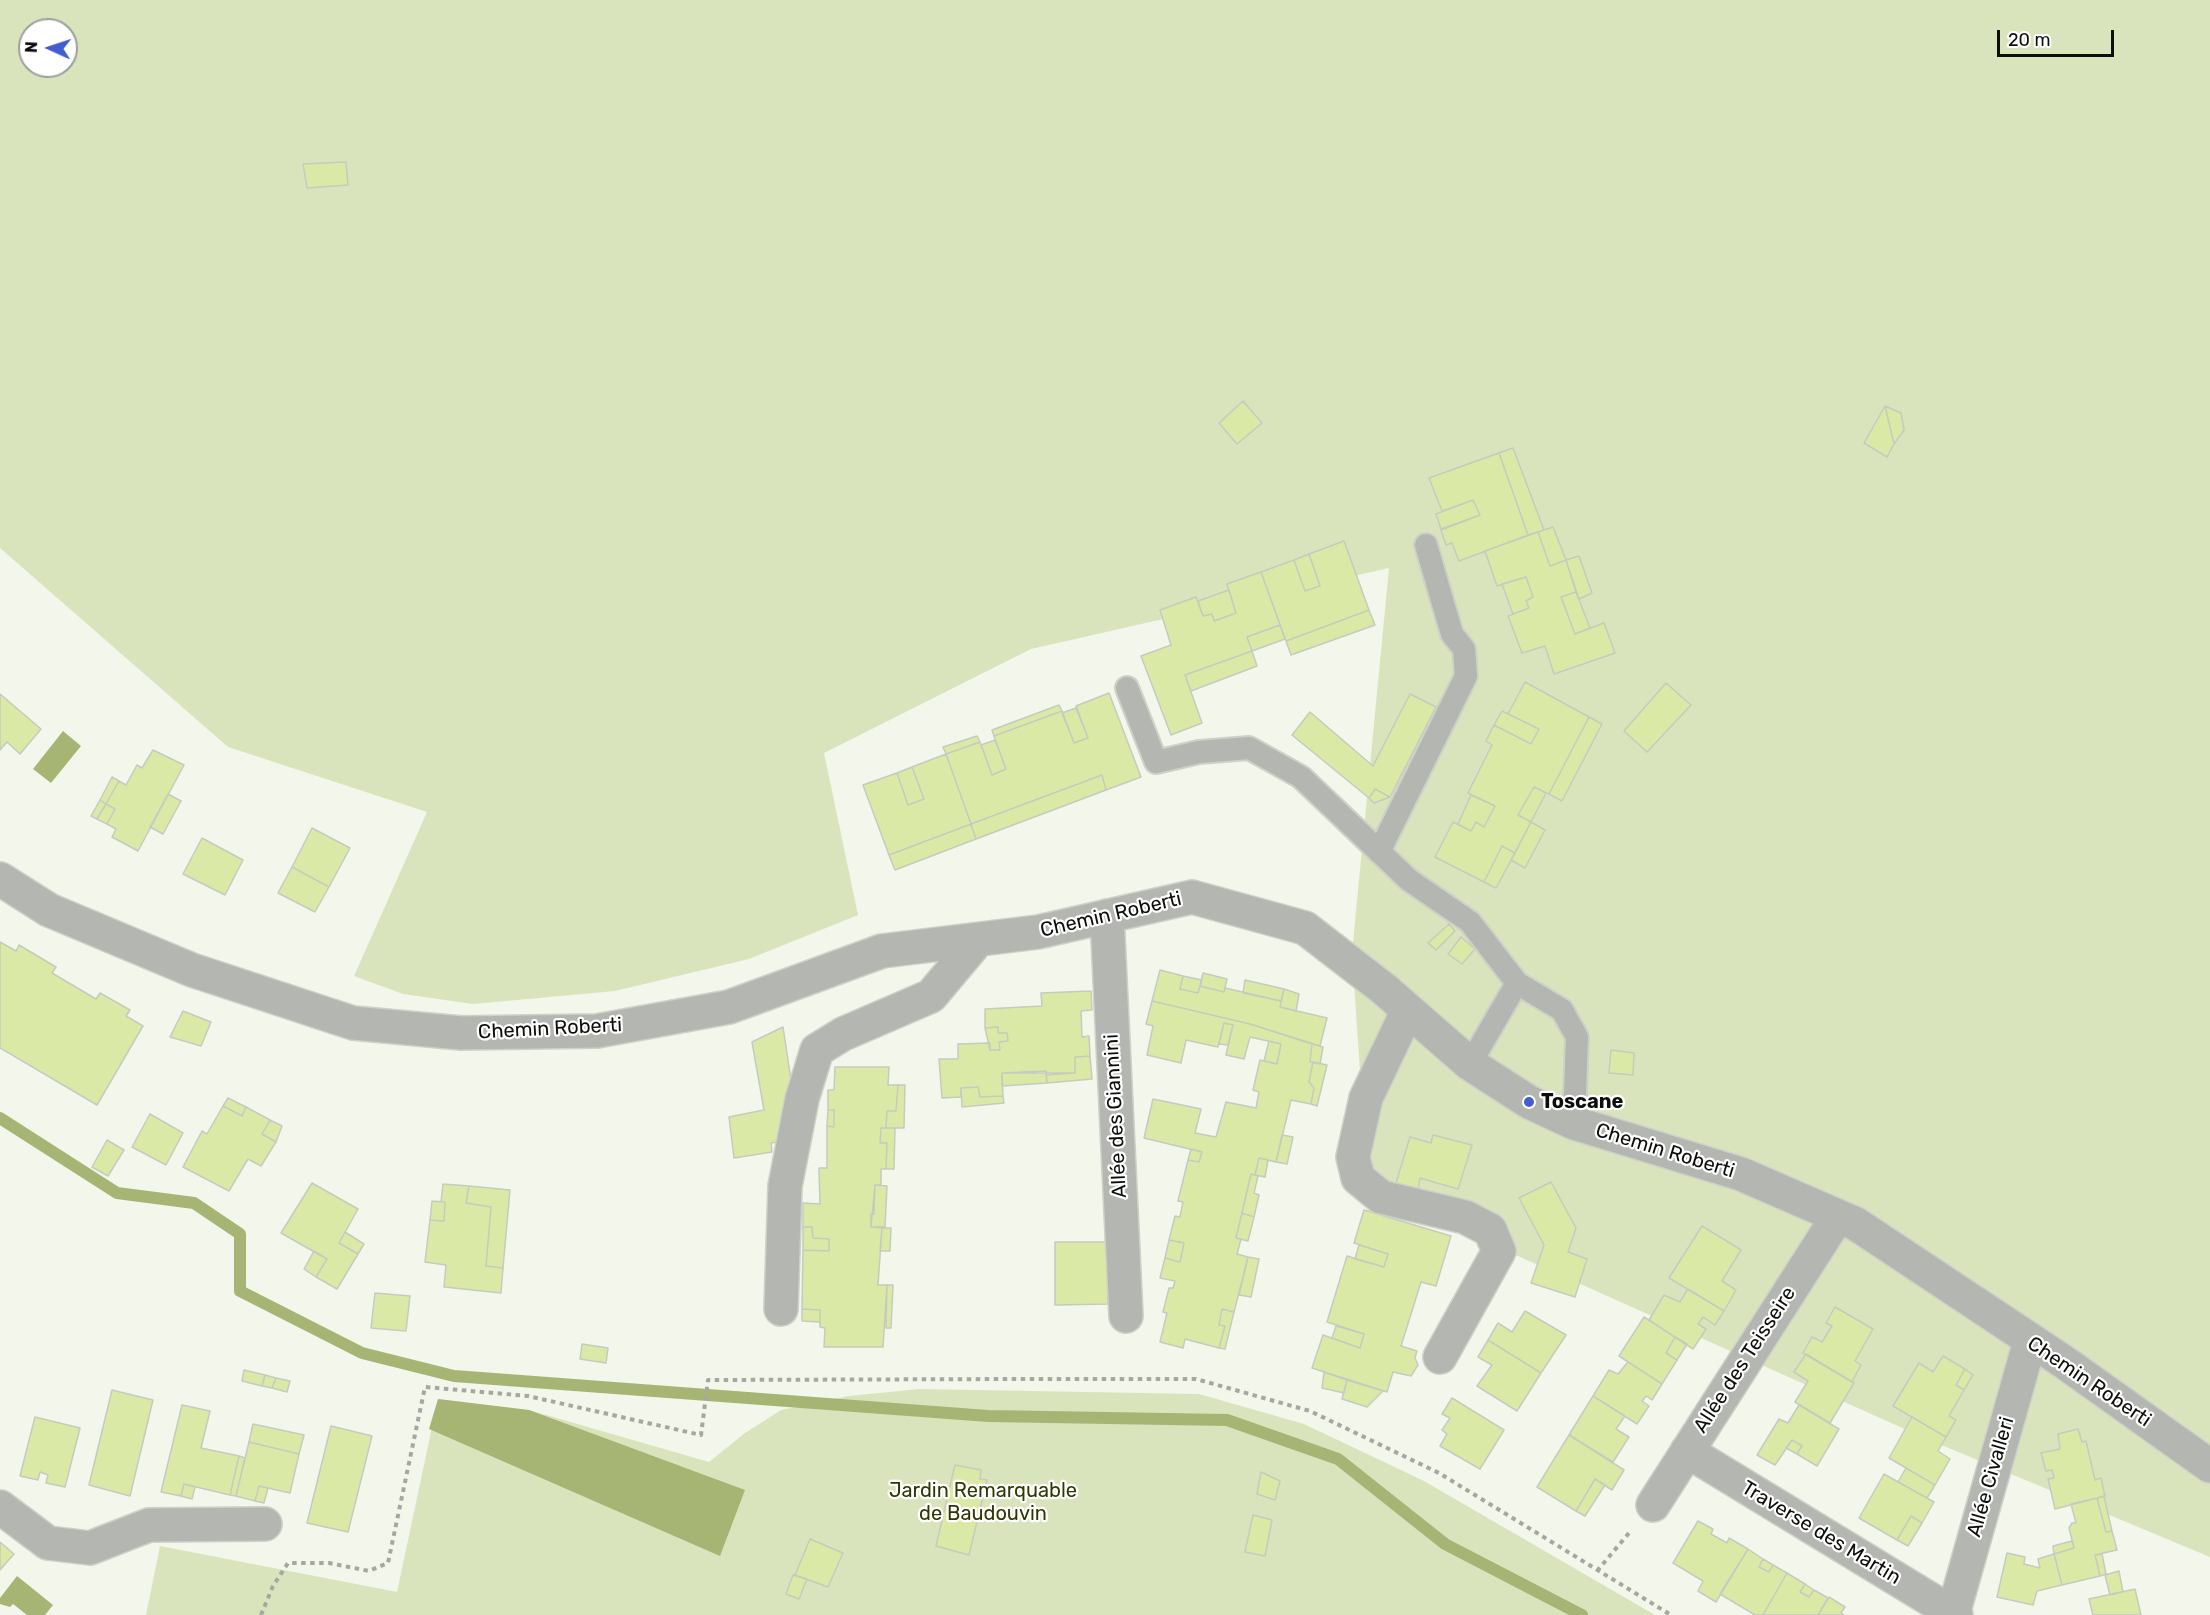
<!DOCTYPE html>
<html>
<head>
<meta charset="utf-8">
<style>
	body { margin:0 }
	#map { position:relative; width:2210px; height:1615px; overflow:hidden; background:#f3f6eb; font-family:Rubik,sans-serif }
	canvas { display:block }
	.north { position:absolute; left:18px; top:18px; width:60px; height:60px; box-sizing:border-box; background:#fff; border:2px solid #9e9f9d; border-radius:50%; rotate:273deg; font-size:16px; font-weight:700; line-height:24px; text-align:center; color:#0d0e0b }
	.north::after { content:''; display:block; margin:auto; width:21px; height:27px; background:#415dd0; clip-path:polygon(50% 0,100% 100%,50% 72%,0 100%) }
	.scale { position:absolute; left:1997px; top:30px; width:117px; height:27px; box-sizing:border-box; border:3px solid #0d0e0b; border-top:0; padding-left:8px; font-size:18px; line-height:21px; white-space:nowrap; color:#0d0e0b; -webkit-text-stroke:4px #fff; paint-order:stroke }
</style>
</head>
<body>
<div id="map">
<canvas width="2210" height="1615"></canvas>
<div class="north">N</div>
<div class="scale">20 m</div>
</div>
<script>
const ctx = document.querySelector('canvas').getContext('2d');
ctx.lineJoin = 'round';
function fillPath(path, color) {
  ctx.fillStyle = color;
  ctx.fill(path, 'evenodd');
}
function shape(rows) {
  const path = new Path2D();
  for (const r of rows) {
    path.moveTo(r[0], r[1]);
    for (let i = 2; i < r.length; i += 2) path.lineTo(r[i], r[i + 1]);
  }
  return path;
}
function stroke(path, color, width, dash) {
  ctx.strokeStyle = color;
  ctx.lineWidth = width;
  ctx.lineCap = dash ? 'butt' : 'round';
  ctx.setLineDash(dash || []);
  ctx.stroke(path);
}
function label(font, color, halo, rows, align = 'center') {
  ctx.font = font + ' Rubik,sans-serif';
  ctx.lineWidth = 4.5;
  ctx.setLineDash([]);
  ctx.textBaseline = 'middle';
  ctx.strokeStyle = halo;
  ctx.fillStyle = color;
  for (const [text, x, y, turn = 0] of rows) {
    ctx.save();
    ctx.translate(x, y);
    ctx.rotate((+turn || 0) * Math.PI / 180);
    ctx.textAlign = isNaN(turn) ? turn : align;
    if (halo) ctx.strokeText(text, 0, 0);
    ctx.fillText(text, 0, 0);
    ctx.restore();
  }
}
const green = shape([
	[0,0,2210,0,2210,1557,1927,1439,1368,1189,1352,953,1389,568,1031,649,824,753,858,915,749,959,615,991,473,1004,403,994,354,976,427,812,228,747,0,548],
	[30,30,66,30,66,66,30,66],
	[919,1389,1199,1394,1304,1424,1424,1481,1655,1615,146,1615,160,1546,397,1592,438,1399,529,1410,709,1462,745,1433,781,1410,849,1396]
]);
const water = shape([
	[63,731,81,746,51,783,33,769],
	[438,1399,529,1410,745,1490,720,1556,429,1429],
	[17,1576,53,1605,45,1615,27,1615,13,1604,10,1607,0,1604,0,1598]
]);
const stream = shape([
	[0,1118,117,1193,194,1203,240,1234,240,1291,362,1353,454,1376,988,1416,1227,1420,1338,1459,1445,1544,1582,1615]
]);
const building = shape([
	[346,162,348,185,307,188,303,164,346,162],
	[1243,401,1262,423,1237,444,1219,423,1243,401],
	[1885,406,1901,413,1904,430,1894,444,1885,406],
	[1885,406,1894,444,1887,457,1864,443,1885,406],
	[1513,448,1544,530,1528,535,1499,453,1513,448],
	[1499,453,1528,535,1459,561,1452,543,1446,545,1441,530,1480,515,1473,500,1442,511,1429,478,1499,453],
	[1473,500,1480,515,1441,529,1436,514,1473,500],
	[1553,527,1566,560,1550,566,1538,532,1553,527],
	[1538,532,1550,566,1566,560,1576,592,1561,597,1575,634,1604,623,1615,653,1554,674,1545,646,1522,653,1508,616,1529,608,1526,601,1533,597,1526,577,1497,586,1485,551,1538,532],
	[1344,541,1369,610,1286,641,1261,572,1294,560,1305,591,1320,586,1309,554,1344,541],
	[1309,554,1320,586,1305,591,1294,560,1309,554],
	[1579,556,1592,593,1579,599,1566,560,1579,556],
	[1261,572,1280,625,1247,637,1252,651,1185,675,1202,723,1171,735,1141,656,1171,645,1160,610,1196,597,1203,616,1212,614,1214,621,1236,613,1227,584,1261,572],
	[1526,577,1533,597,1526,601,1529,608,1513,614,1502,584,1526,577],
	[1229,590,1236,613,1214,621,1212,614,1203,616,1198,601,1229,590],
	[1576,592,1590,628,1575,634,1561,597,1576,592],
	[1369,610,1375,625,1291,655,1286,641,1369,610],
	[1280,625,1285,639,1252,651,1247,637,1280,625],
	[1252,651,1257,666,1191,691,1185,675,1252,651],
	[1525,682,1589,717,1549,794,1534,787,1518,815,1531,822,1515,853,1502,846,1484,882,1435,857,1453,822,1471,831,1476,822,1484,827,1495,806,1468,793,1492,745,1486,741,1494,725,1531,744,1539,729,1508,714,1525,682],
	[1666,683,1691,705,1647,752,1624,731,1666,683],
	[1109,693,1141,777,1106,790,1102,775,971,824,946,754,980,742,992,775,1006,769,994,736,1062,711,1074,743,1088,738,1076,706,1109,693],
	[0,694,41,729,20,754,7,742,0,750,0,694],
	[1410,694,1436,707,1390,797,1375,789,1369,798,1292,735,1310,712,1373,766,1410,694],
	[1059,705,1062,711,994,736,992,730,1059,705],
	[1076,708,1088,738,1074,743,1062,713,1076,708],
	[1502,711,1539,729,1531,744,1494,725,1502,711],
	[1589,717,1602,724,1562,801,1549,794,1589,717],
	[977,736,980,742,946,754,943,747,977,736],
	[995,740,1006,769,992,775,981,745,995,740],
	[153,750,184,765,138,851,112,837,116,829,107,824,115,809,106,804,119,781,126,785,137,765,142,768,153,750],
	[946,754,971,824,889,855,863,785,897,773,908,805,924,799,912,767,946,754],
	[912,767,924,799,908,805,897,773,912,767],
	[1102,775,1106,790,976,839,971,824,1102,775],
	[112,777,119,781,106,804,100,800,112,777],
	[1534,787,1546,793,1531,822,1518,815,1534,787],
	[1375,789,1390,797,1374,803,1369,798,1375,789],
	[168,794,181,801,163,834,150,827,168,794],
	[1471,795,1495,806,1484,827,1476,822,1471,831,1458,824,1471,795],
	[100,800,106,804,97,819,91,816,100,800],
	[106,804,115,809,107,824,97,819,106,804],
	[1531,822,1545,830,1525,868,1511,860,1531,822],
	[971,824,976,839,895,870,889,855,971,824],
	[312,828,350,848,329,887,292,867,312,828],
	[202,838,243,860,225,895,183,874,202,838],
	[1502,846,1515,853,1496,888,1484,882,1502,846],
	[292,867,329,887,315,912,278,893,292,867],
	[1449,924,1455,931,1436,950,1428,943,1449,924],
	[1461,937,1475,949,1462,964,1448,954,1461,937],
	[0,942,16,951,19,945,56,967,52,973,96,999,100,993,130,1010,126,1016,143,1026,97,1105,0,1048,0,942],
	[1160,970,1183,976,1180,989,1198,993,1200,986,1224,992,1225,988,1281,1001,1280,1007,1327,1018,1320,1046,1250,1024,1152,1001,1160,970],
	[1203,973,1227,979,1224,992,1200,986,1203,973],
	[1183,976,1202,980,1198,993,1180,989,1183,976],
	[1245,980,1284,989,1281,1001,1243,993,1245,980],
	[1284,989,1299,994,1296,1011,1280,1007,1284,989],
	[1091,991,1092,1010,1081,1011,1082,1037,1089,1036,1090,1056,1075,1057,1075,1073,1002,1073,1003,1096,980,1097,978,1087,961,1088,961,1097,942,1098,939,1059,958,1059,958,1044,990,1043,990,1050,1000,1050,999,1042,1008,1041,1007,1033,998,1033,998,1027,985,1028,985,1009,1042,1006,1041,993,1091,991],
	[1152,1001,1250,1024,1312,1044,1310,1062,1313,1062,1309,1082,1314,1088,1311,1104,1291,1100,1276,1162,1259,1158,1255,1175,1251,1174,1236,1238,1241,1239,1237,1254,1248,1257,1234,1312,1222,1309,1219,1325,1225,1326,1219,1348,1185,1339,1183,1348,1160,1342,1167,1313,1163,1312,1169,1288,1173,1288,1175,1281,1160,1278,1165,1258,1180,1262,1184,1243,1169,1240,1175,1216,1180,1217,1183,1202,1178,1201,1188,1160,1199,1162,1202,1152,1144,1138,1153,1099,1201,1109,1195,1133,1216,1137,1226,1102,1256,1108,1259,1092,1253,1090,1260,1060,1277,1064,1281,1044,1250,1037,1244,1059,1226,1055,1233,1025,1224,1023,1218,1047,1186,1040,1181,1063,1147,1055,1153,1026,1146,1024,1152,1001],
	[183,1011,211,1022,201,1046,170,1037,183,1011],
	[1224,1023,1233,1025,1228,1045,1219,1044,1224,1023],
	[783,1027,793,1093,792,1098,784,1103,790,1140,771,1143,772,1152,734,1158,729,1117,764,1110,752,1042,783,1027],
	[998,1027,998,1033,1007,1033,1008,1041,999,1042,1000,1050,990,1050,985,1028,998,1027],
	[1269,1041,1281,1044,1277,1064,1264,1061,1269,1041],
	[1312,1044,1323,1047,1320,1064,1310,1062,1312,1044],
	[1611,1050,1634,1053,1633,1075,1609,1073,1611,1050],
	[1090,1056,1092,1079,1047,1083,1046,1075,1075,1073,1075,1057,1090,1056],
	[1313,1062,1327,1065,1317,1106,1311,1104,1314,1088,1309,1082,1313,1062],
	[835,1067,889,1067,888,1085,898,1085,896,1111,887,1111,886,1128,881,1128,880,1143,887,1143,886,1169,881,1169,881,1185,875,1185,874,1214,871,1214,871,1227,882,1228,878,1285,887,1285,883,1347,824,1347,825,1328,820,1327,820,1310,802,1309,803,1250,829,1251,829,1239,813,1238,812,1227,803,1227,803,1203,820,1204,819,1168,827,1168,827,1126,834,1127,834,1110,828,1110,828,1090,834,1090,835,1067],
	[1046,1071,1047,1083,1002,1086,1002,1073,1046,1071],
	[898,1085,905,1085,904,1128,886,1128,887,1111,896,1111,898,1085],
	[978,1087,980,1097,1003,1096,1004,1103,962,1107,961,1088,978,1087],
	[228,1098,246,1107,242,1116,223,1106,228,1098],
	[223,1106,242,1116,246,1107,270,1120,262,1134,276,1142,261,1166,248,1159,229,1191,183,1167,202,1131,207,1134,223,1106],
	[828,1110,834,1110,834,1127,827,1126,828,1110],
	[150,1114,183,1133,166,1165,132,1147,150,1114],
	[270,1120,282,1126,276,1142,262,1134,270,1120],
	[881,1128,895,1128,894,1169,886,1169,887,1143,880,1143,881,1128],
	[1282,1135,1293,1137,1287,1164,1276,1162,1282,1135],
	[1433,1135,1472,1145,1458,1189,1420,1178,1418,1190,1396,1183,1410,1137,1431,1143,1433,1135],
	[107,1140,124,1150,108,1176,92,1167,107,1140],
	[1191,1149,1202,1152,1199,1162,1188,1160,1191,1149],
	[1259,1158,1268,1160,1265,1177,1255,1175,1259,1158],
	[1251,1174,1258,1176,1254,1193,1259,1195,1254,1217,1242,1213,1251,1174],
	[1551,1182,1576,1228,1568,1252,1587,1259,1575,1297,1531,1283,1544,1245,1519,1198,1551,1182],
	[312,1183,358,1209,339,1243,358,1254,337,1289,316,1277,327,1259,281,1233,312,1183],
	[443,1184,469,1186,466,1203,491,1207,486,1266,503,1268,501,1293,444,1287,446,1265,425,1262,430,1220,444,1221,445,1202,441,1202,443,1184],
	[875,1185,887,1186,885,1227,871,1227,875,1185],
	[469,1186,510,1190,503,1268,486,1266,491,1207,466,1203,469,1186],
	[432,1201,445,1202,444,1221,430,1220,432,1201],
	[1364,1210,1451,1236,1436,1286,1421,1282,1401,1346,1417,1351,1415,1358,1418,1365,1411,1376,1393,1372,1387,1392,1312,1368,1323,1335,1360,1348,1364,1334,1327,1322,1347,1256,1384,1267,1388,1254,1354,1243,1364,1210],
	[1242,1213,1254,1217,1248,1241,1236,1238,1242,1213],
	[1702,1226,1741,1250,1722,1281,1736,1290,1724,1311,1669,1278,1702,1226],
	[803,1227,812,1227,813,1238,829,1239,829,1251,803,1250,803,1227],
	[882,1228,891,1228,890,1251,880,1251,882,1228],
	[345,1232,364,1244,358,1254,339,1243,345,1232],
	[1169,1240,1184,1243,1180,1262,1165,1258,1169,1240],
	[1055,1242,1108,1242,1108,1304,1055,1305,1055,1242],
	[1359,1245,1388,1254,1384,1267,1355,1259,1359,1245],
	[314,1251,327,1259,316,1277,304,1269,314,1251],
	[1248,1257,1259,1259,1251,1297,1239,1295,1248,1257],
	[887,1285,893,1285,891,1328,886,1328,887,1285],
	[1688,1289,1724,1311,1715,1325,1703,1317,1698,1324,1706,1329,1693,1349,1649,1320,1664,1295,1680,1302,1688,1289],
	[375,1293,410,1296,406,1331,371,1328,375,1293],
	[1835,1307,1873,1329,1855,1361,1861,1365,1852,1382,1803,1353,1812,1337,1822,1342,1832,1326,1826,1323,1835,1307],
	[802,1309,820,1310,820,1322,802,1321,802,1309],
	[1222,1309,1234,1312,1225,1349,1219,1348,1225,1326,1219,1325,1222,1309],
	[1525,1311,1566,1335,1541,1373,1488,1340,1498,1323,1512,1332,1525,1311],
	[1644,1317,1675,1337,1666,1353,1677,1360,1662,1384,1619,1356,1644,1317],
	[1336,1326,1364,1334,1360,1348,1332,1338,1336,1326],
	[1675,1337,1687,1344,1677,1360,1666,1353,1675,1337],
	[1488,1340,1541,1373,1517,1411,1477,1386,1492,1365,1478,1357,1488,1340],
	[582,1344,608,1348,606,1363,580,1359,582,1344],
	[1806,1354,1854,1383,1830,1423,1795,1402,1808,1381,1794,1372,1806,1354],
	[1943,1356,1965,1369,1956,1385,1964,1390,1949,1416,1956,1420,1946,1437,1893,1406,1919,1363,1933,1372,1943,1356],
	[1628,1362,1662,1384,1652,1400,1646,1396,1642,1401,1649,1406,1637,1424,1593,1396,1609,1370,1618,1374,1628,1362],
	[1965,1369,1973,1375,1964,1390,1956,1385,1965,1369],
	[244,1370,265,1375,262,1386,242,1381,244,1370],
	[1324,1372,1347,1380,1344,1393,1322,1388,1324,1372],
	[265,1375,276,1378,272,1388,262,1386,265,1375],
	[276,1378,290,1381,287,1392,272,1388,276,1378],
	[1347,1380,1383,1391,1367,1407,1342,1399,1347,1380],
	[112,1390,153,1400,130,1496,89,1485,112,1390],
	[1593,1396,1625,1416,1616,1429,1629,1437,1613,1462,1569,1435,1593,1396],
	[1452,1398,1504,1430,1480,1469,1440,1446,1447,1434,1442,1430,1450,1418,1442,1414,1452,1398],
	[182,1405,210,1411,201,1448,239,1456,230,1495,184,1484,181,1496,161,1492,182,1405],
	[1799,1405,1839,1429,1817,1466,1797,1454,1802,1446,1792,1440,1775,1465,1757,1455,1779,1419,1788,1423,1799,1405],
	[35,1417,80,1428,65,1487,46,1483,48,1475,40,1472,38,1480,20,1476,35,1417],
	[1912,1417,1946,1437,1938,1451,1950,1459,1935,1485,1889,1458,1912,1417],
	[253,1424,304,1435,299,1454,249,1442,253,1424],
	[331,1426,372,1436,348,1532,307,1523,331,1426],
	[2078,1429,2082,1442,2086,1441,2095,1480,2101,1478,2105,1496,2055,1509,2048,1479,2054,1478,2052,1470,2046,1471,2041,1453,2060,1449,2058,1434,2078,1429],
	[1569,1435,1624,1470,1612,1490,1595,1479,1576,1511,1537,1487,1569,1435],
	[1792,1440,1802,1446,1797,1454,1786,1448,1792,1440],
	[249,1442,299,1454,290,1493,259,1486,255,1501,236,1496,249,1442],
	[239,1456,245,1458,236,1496,230,1495,239,1456],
	[955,1465,981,1470,980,1479,987,1480,969,1555,936,1546,955,1465],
	[1906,1468,1935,1485,1927,1498,1898,1482,1906,1468],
	[1261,1472,1280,1481,1275,1500,1257,1494,1261,1472],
	[1884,1474,1934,1502,1922,1523,1911,1516,1897,1540,1859,1518,1884,1474],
	[1595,1479,1605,1485,1585,1516,1576,1511,1595,1479],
	[184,1484,195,1487,192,1499,181,1496,184,1484],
	[259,1486,268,1488,264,1503,255,1501,259,1486],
	[2104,1496,2112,1531,2106,1532,2097,1498,2104,1496],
	[2097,1498,2106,1532,2112,1531,2117,1550,2095,1555,2100,1576,2062,1585,2054,1554,2074,1548,2069,1528,2072,1523,2076,1523,2071,1504,2097,1498],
	[1253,1515,1272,1520,1265,1556,1245,1552,1253,1515],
	[1911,1516,1922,1523,1908,1546,1897,1540,1911,1516],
	[1698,1521,1713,1529,1711,1534,1727,1543,1729,1538,1748,1549,1716,1602,1698,1591,1703,1581,1673,1563,1698,1521],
	[810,1539,843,1553,828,1587,795,1575,810,1539],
	[2072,1541,2074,1548,2054,1554,2053,1546,2072,1541],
	[0,1542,14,1554,0,1570,0,1542],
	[1748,1549,1763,1559,1759,1567,1769,1572,1773,1565,1787,1573,1763,1615,1755,1615,1720,1594,1748,1549],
	[2007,1553,2025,1557,2024,1564,2040,1568,2038,1559,2054,1554,2062,1585,2037,1591,2033,1605,1997,1597,2007,1553],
	[2102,1554,2106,1574,2100,1576,2095,1555,2102,1554],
	[1763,1559,1773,1565,1769,1572,1759,1567,1763,1559],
	[2119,1571,2123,1592,2110,1595,2105,1575,2119,1571],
	[1787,1573,1805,1584,1800,1592,1809,1597,1814,1590,1828,1598,1818,1615,1763,1615,1787,1573],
	[793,1575,807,1579,799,1599,786,1594,793,1575],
	[1805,1584,1814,1590,1809,1597,1800,1592,1805,1584],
	[2135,1589,2141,1615,2093,1615,2089,1599,2135,1589],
	[1829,1597,1845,1607,1841,1613,1844,1615,1818,1615,1829,1597]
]);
const path = shape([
	[1597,1571,1629,1533],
	[261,1615,273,1586,288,1563,329,1563,369,1571,388,1563,425,1387,528,1396,701,1435,708,1380,1014,1379,1196,1379,1310,1411,1439,1473,1671,1615]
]);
const lane = shape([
	[1127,688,1156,762,1199,752,1249,748,1301,777,1409,880,1470,922,1517,983],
	[1379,852,1466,676,1464,649,1452,634,1426,545],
	[1470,1064,1517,983,1562,1010,1577,1037,1574,1123]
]);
const street = shape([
	[0,879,49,910,192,970,353,1023,461,1033,597,1031,729,1007,882,951,1038,932,1192,897,1305,928,1384,989,1470,1064,1529,1102,1574,1123,1741,1174,1856,1224,2064,1362,2210,1466],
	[1107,916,1126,1316],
	[1408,1010,1366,1098,1353,1157,1358,1178,1381,1197,1465,1217,1490,1230,1499,1251,1440,1357],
	[781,1309,785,1186,802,1099,817,1050,843,1034,931,996,978,940],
	[1687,1451,1956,1615],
	[1653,1505,1838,1216],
	[0,1507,48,1543,90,1548,149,1525,265,1524],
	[1953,1614,2030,1341]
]);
const markers = [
	[1529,1102,6,"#415dd0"]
];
const streetNames = [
	["Chemin Roberti",1111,915,-13],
	["Chemin Roberti",550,1029,-3],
	["Allée des Giannini",1116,1116,-93],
	["Chemin Roberti",1665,1151,17],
	["Allée des Teisseire",1745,1360,-57],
	["Chemin Roberti",2089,1382,34],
	["Allée Civalleri",1991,1477,-74],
	["Traverse des Martin",1821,1533,31]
];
const poiNames = [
	["Toscane",1541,1102]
];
const parkNames = [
	["Jardin Remarquable",983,1491],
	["de Baudouvin",983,1514]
];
fillPath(green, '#dae4bc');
fillPath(water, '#a7b574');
stroke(stream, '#a7b574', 12);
fillPath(building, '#daeaa6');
stroke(building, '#c7cabf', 1.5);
stroke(lane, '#ced1c7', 26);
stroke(street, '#ced1c7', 36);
stroke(path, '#a6a8a0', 4, [4.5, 4.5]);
stroke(lane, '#b4b6b1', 22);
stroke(street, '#b4b6b1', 33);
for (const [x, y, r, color] of markers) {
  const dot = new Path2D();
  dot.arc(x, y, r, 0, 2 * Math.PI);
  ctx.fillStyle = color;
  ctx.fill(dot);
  stroke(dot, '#fff', 2);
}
label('20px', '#0d0e0b', '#fff', streetNames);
label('bold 20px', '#0d0e0b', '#fff', poiNames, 'left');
label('20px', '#2f3703', '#fff', parkNames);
</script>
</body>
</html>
